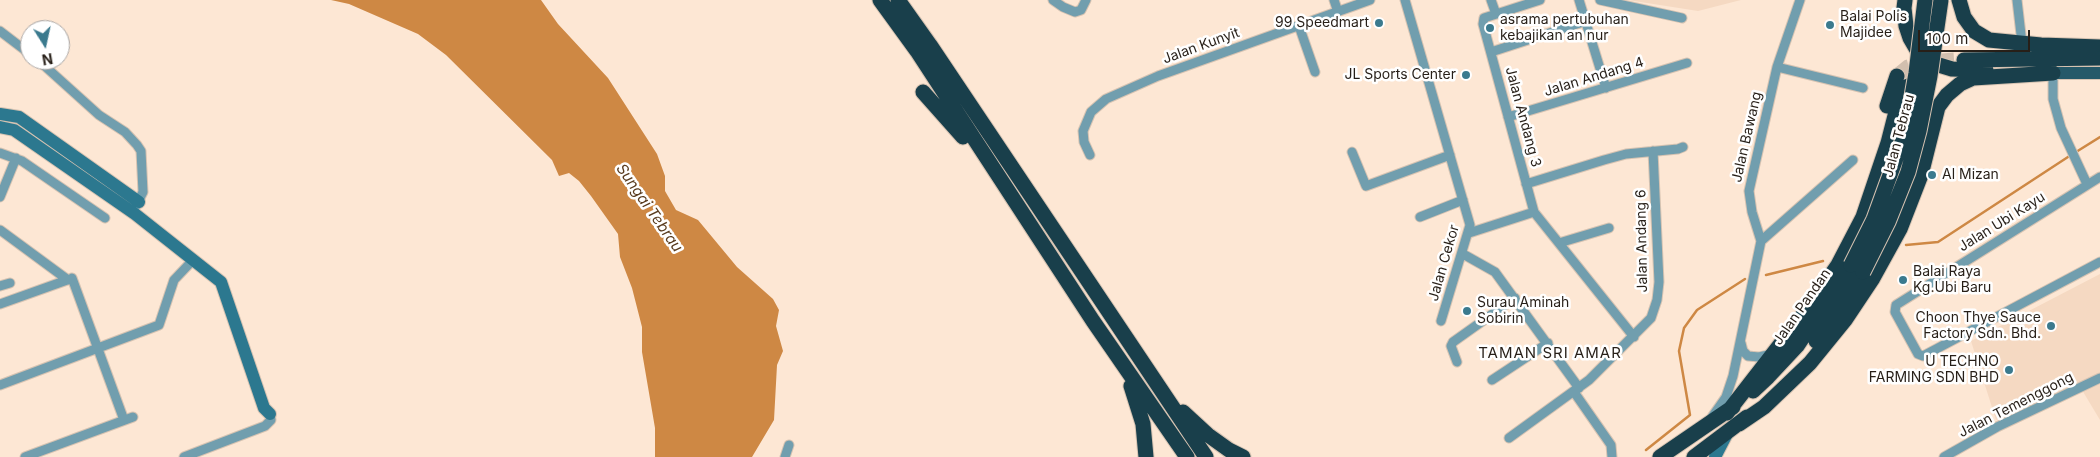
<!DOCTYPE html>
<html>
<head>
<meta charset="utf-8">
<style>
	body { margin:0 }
	#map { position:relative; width:2100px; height:457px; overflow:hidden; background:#fde7d4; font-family:Inter,sans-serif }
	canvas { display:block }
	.north { position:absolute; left:20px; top:20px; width:50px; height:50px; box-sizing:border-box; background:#fff; border:1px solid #a9a5a3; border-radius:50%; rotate:170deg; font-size:14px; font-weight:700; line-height:20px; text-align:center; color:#271f18 }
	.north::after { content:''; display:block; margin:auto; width:18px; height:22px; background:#3b7a8e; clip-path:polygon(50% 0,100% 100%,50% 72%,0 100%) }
	.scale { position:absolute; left:1918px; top:30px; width:112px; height:22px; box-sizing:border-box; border:2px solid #271f18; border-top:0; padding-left:6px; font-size:15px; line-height:18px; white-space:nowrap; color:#271f18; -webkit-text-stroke:4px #fff; paint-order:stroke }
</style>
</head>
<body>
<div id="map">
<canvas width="2100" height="457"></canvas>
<div class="north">N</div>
<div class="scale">100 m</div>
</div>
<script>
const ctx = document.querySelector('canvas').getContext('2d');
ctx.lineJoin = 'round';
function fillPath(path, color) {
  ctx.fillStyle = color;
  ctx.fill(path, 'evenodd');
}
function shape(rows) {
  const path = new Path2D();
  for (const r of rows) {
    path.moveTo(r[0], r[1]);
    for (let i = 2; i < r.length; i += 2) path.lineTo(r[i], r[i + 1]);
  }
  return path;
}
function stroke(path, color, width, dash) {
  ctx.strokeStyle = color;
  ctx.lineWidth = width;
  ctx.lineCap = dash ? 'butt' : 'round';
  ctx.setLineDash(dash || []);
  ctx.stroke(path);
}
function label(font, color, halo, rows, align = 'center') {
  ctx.font = font + ' Inter,sans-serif';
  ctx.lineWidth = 5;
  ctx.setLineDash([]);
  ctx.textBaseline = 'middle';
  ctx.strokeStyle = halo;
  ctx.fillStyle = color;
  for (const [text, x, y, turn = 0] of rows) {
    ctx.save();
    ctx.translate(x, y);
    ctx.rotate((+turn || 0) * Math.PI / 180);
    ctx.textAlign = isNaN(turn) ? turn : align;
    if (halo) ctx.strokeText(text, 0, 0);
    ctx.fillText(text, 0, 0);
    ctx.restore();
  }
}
const built = shape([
	[1628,0,1741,0,1698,11],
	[2100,274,2100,420,2076,380,1996,420,1971,341]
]);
const water = shape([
	[331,0,541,0,558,24,608,78,657,154,665,176,665,191,676,210,698,220,737,267,773,299,779,310,776,326,783,351,777,365,774,420,752,457,655,457,655,428,642,352,642,327,632,288,620,257,618,234,591,196,579,181,569,173,559,176,552,160,446,55,418,34,349,4]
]);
const stream = shape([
	[2076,152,2100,137],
	[1906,245,1938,242,2071,155],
	[1766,275,1823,261],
	[1646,450,1690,415,1679,351,1684,328,1697,310,1745,279]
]);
const highwayTunnel = shape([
	[1897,76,1908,67,1927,62,1955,60]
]);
const street = shape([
	[1053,0,1063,7,1075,12,1081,10,1086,0],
	[1334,0,1338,12],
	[1405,0,1470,225,1441,321],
	[1491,0,1496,14],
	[1540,0,1484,18,1483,24,1534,212,1634,337],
	[1579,0,1606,88],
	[1600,0,1682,18],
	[2017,0,2022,43],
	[1299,26,1315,72],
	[0,31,30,54],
	[1491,52,1586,21],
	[38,60,99,115,125,132,137,145,141,151,143,192,136,206],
	[1777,67,1863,88],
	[2053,73,2053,99,2061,128,2087,184],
	[1508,117,1687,63],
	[1352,152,1366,186,1450,155],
	[0,153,22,161,105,218],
	[1090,155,1084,142,1083,131,1091,112,1106,99,1158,76,1370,0],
	[2100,177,1896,305,1895,312,1918,354,1923,356,2100,262],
	[1526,184,1604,160,1626,154,1678,149,1683,147],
	[0,197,16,158],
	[1420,217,1463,200],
	[0,230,68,280],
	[1469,233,1534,212],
	[1761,241,1853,160],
	[1559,243,1609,228],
	[1463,254,1495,272,1579,388],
	[72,278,124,420],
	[0,286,10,283],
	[0,304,70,279],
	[1741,343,1743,351,1748,356,1759,357,1772,354],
	[1457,362,1451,346,1453,342,1515,298],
	[1492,380,1548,343],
	[0,385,159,325,174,280,193,260],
	[1574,392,1611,445,1612,457],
	[1712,417,1726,397,1733,376,1761,241,1752,212,1749,191,1777,67,1800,0],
	[1509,438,1589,380,1651,318,1657,300,1659,282,1653,151],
	[25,457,133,417],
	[184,457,265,426,271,420,270,414],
	[785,457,789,445],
	[1944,457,1997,427,2100,378]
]);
const secondary = shape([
	[0,114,19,117,139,202],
	[0,127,14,130,135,214,221,282,264,408,270,414],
	[1715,457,1728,432]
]);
const primary = shape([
	[2053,73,2100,73]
]);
const highway = shape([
	[880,0,917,51,1093,321,1187,457],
	[898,0,930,45,1206,457],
	[1905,0,1904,8,1906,26,1910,38,1917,50,1929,62,1952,69,1986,70],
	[1959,0,1964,17,1974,31,1989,40,2041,45,2100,47],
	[1964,60,2100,58],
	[923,92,963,137],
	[1887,106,1897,76],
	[1816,341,1863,272],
	[1131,386,1143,424,1146,457],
	[1753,391,1768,377,1797,346,1851,265],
	[1183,412,1208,435,1229,450,1243,457],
	[1727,413,1800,319,1838,265,1863,217,1888,143,1900,96,1904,88,1911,85,1920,86,1925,90],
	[1739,424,1764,407,1810,363,1845,320,1873,278,1900,229,1921,175,1938,107,1947,95,1960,84,1973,78,2053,73],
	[1660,457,1733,407],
	[1694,457,1747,417]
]);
const highwayBridge = shape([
	[1851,265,1874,219,1906,131,1916,73,1925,0],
	[1863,272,1888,222,1908,172,1919,131,1930,76,1941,0]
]);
const markers = [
	[1379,23,5,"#3b7a8e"],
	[1830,25,5,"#3b7a8e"],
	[1490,28,5,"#3b7a8e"],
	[1466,75,5,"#3b7a8e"],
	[1932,175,5,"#3b7a8e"],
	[1903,280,5,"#3b7a8e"],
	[1467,311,5,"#3b7a8e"],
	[2051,326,5,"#3b7a8e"],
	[2009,370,5,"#3b7a8e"]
];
const poiNames = [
	["Balai Polis",1840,17],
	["Majidee",1840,33],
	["asrama pertubuhan",1500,20],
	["kebajikan an nur",1500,36],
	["99 Speedmart",1369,23,"right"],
	["JL Sports Center",1456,75,"right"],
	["Al Mizan",1942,175],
	["Balai Raya",1913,272],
	["Kg.Ubi Baru",1913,288],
	["Surau Aminah",1477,303],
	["Sobirin",1477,319],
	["Choon Thye Sauce",2041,318,"right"],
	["Factory Sdn. Bhd.",2041,334,"right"],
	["U TECHNO",1999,362,"right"],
	["FARMING SDN BHD",1999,378,"right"]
];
const streetNames = [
	["Jalan Kunyit",1201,46,-20],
	["Jalan Andang 4",1594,77,-17],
	["Jalan Andang 3",1523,117,75],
	["Jalan Tebrau",1899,136,-75],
	["Jalan Bawang",1747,137,-77],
	["Jalan Ubi Kayu",2002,222,-32],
	["Jalan Andang 6",1642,241,-91],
	["Jalan Cekor",1444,263,-74],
	["Jalan Pandan",1802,307,-55],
	["Jalan Temenggong",2016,405,-27]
];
const waterNames = [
	["Sungai Tebrau",649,208,55]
];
const neighbourhoodNames = [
	["TAMAN SRI AMAR",1550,353]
];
fillPath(built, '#f5d9c2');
fillPath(water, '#ce8844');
stroke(stream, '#ce8844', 2.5);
stroke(highwayTunnel, '#d2bfae', 15, [15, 8]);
stroke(street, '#d6c3b2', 11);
stroke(secondary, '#d6c3b2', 14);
stroke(primary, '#d6c3b2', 14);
stroke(highway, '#d6c3b2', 17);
stroke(street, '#719eae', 9);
stroke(secondary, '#2c788f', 12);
stroke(primary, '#255969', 12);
stroke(highway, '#193f4b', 15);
stroke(highwayBridge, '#d6c3b2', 17, []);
stroke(highwayBridge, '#193f4b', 15);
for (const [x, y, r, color] of markers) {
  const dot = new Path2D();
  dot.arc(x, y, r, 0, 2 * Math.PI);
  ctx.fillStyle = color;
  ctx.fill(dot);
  stroke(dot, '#fff', 2);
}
label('14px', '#271f18', '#fff', poiNames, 'left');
label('14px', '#271f18', '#fff', streetNames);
label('italic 15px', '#593b1e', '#fff', waterNames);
ctx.letterSpacing = '1px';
label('15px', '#271f18', '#fff', neighbourhoodNames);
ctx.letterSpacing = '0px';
</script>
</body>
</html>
